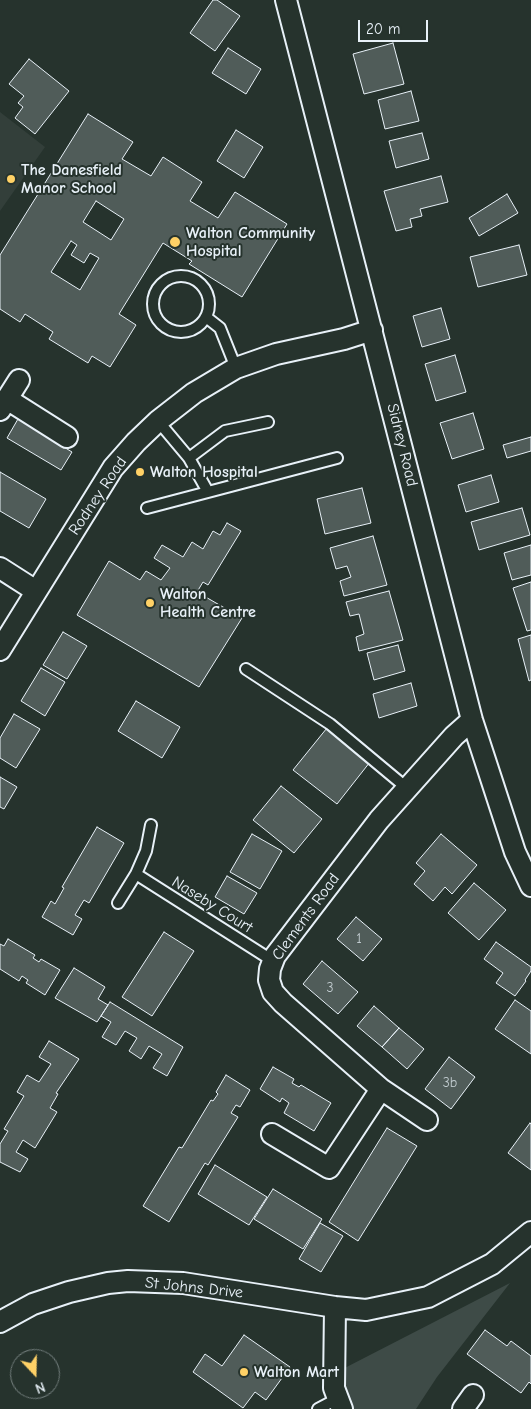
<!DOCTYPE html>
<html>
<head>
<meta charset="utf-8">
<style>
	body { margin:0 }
	#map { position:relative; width:531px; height:1409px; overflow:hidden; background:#26332d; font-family:"Comic Neue",sans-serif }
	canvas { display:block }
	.north { position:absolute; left:10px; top:1349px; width:50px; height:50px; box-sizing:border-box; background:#26332d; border:1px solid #747f7e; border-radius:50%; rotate:159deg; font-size:14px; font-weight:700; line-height:20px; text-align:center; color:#e8f1f8 }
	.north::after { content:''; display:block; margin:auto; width:18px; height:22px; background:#ffd166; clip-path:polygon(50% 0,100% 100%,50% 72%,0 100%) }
	.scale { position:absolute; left:358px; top:20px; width:70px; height:22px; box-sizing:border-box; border:2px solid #e8f1f8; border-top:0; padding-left:6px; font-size:15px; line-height:18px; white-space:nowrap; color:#e8f1f8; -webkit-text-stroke:4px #26332d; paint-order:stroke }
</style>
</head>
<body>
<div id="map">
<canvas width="531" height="1409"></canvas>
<div class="north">N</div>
<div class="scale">20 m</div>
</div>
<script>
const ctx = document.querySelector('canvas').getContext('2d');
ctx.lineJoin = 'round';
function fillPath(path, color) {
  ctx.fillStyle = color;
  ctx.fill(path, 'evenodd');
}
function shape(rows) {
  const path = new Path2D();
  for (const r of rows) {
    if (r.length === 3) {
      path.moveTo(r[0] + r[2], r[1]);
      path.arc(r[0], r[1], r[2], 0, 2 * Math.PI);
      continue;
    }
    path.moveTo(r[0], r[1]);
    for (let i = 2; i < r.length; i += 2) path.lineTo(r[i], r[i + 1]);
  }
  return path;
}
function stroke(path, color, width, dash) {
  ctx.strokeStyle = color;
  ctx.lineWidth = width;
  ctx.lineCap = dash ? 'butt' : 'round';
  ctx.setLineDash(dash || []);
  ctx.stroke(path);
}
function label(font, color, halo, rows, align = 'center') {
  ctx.font = font + ' "Comic Neue",sans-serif';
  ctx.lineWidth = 4;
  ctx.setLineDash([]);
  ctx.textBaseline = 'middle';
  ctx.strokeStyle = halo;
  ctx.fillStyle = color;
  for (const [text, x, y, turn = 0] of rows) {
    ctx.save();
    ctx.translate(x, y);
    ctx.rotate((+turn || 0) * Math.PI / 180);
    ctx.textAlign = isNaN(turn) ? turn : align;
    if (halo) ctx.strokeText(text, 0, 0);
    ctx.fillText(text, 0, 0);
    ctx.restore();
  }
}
const built = shape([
	[0,112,45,147,0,211]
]);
const green = shape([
	[510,1283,437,1377,416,1409,342,1409,333,1374]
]);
const building = shape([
	[213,0,217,0,240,16,215,51,190,33,213,0],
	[393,43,404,84,364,94,353,54,393,43],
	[228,48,261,69,246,94,212,73,228,48],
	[29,59,69,91,35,134,15,118,23,107,18,103,24,96,9,84,29,59],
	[411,91,419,121,385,129,378,100,411,91],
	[88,114,133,142,122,159,151,176,163,157,202,182,190,201,218,218,235,192,287,224,242,297,189,264,192,261,163,243,119,314,136,325,110,367,92,356,88,363,49,339,53,332,25,314,20,322,0,309,0,255,88,114],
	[96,201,124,219,111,240,83,222,96,201],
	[71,241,77,245,71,255,84,263,90,253,99,258,80,290,51,272,71,241],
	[236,130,263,147,244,178,217,161,236,130],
	[422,133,429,159,396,168,389,141,422,133],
	[441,176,448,202,420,209,422,216,410,219,412,227,396,231,384,191,441,176],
	[507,194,518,213,479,236,469,218,507,194],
	[519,245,527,275,478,287,470,257,519,245],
	[441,308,450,339,422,347,413,316,441,308],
	[455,355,466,392,436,401,425,364,455,355],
	[473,413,484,449,452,459,440,423,473,413],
	[18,419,72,452,61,470,7,438,18,419],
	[531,437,531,451,507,458,503,445,531,437],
	[0,472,46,499,29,528,0,511,0,472],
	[491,475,499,502,466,512,458,485,491,475],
	[362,488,371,523,325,534,317,499,362,488],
	[522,508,530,535,479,550,471,522,522,508],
	[227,523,241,531,208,585,203,582,197,592,242,618,199,687,77,615,109,561,140,580,146,571,161,580,170,568,154,558,162,545,183,557,192,542,203,549,213,531,220,535,227,523],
	[373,536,387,585,344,596,340,581,351,577,347,566,336,569,330,548,373,536],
	[531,545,531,575,512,580,504,553,531,545],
	[531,582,531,630,527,631,513,588,531,582],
	[389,591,403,640,359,651,356,637,364,634,359,614,350,616,346,602,389,591],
	[63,632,87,646,67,679,43,665,63,632],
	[531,635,531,680,529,681,518,639,531,635],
	[398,645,405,671,374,680,367,653,398,645],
	[41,668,65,682,45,716,21,701,41,668],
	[411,683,417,706,379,718,373,694,411,683],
	[136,701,180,727,162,758,118,731,136,701],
	[14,714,40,729,16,768,0,758,0,738,14,714],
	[327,728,370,762,337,804,293,770,327,728],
	[0,777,17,787,4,809,0,807,0,777],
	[281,786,322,819,294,853,253,820,281,786],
	[97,827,124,843,89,903,84,900,75,915,82,919,73,935,42,917,51,901,55,904,64,888,62,887,97,827],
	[252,834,282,851,260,889,230,872,252,834],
	[441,834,477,865,452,894,445,887,433,901,414,884,425,871,416,863,441,834],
	[227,876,257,893,244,914,215,897,227,876],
	[474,883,506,910,479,940,448,913,474,883],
	[356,917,382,939,363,961,337,939,356,917],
	[164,932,194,951,152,1016,122,997,164,932],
	[8,939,35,955,33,958,39,962,41,959,60,970,45,995,26,983,28,980,22,976,19,981,0,969,0,944,4,946,8,939],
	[496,942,531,967,531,971,525,980,526,981,515,996,496,983,503,973,484,959,496,942],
	[322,961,358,992,338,1014,303,984,322,961],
	[74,968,105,987,98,999,108,1005,97,1022,55,998,74,968],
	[515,1000,531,1011,531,1054,495,1029,515,1000],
	[110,1002,183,1047,167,1076,153,1068,162,1054,149,1046,141,1059,129,1051,137,1038,125,1031,116,1045,102,1037,111,1022,101,1016,110,1002],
	[374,1006,399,1028,382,1047,357,1026,374,1006],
	[399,1028,424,1049,407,1069,382,1047,399,1028],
	[49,1041,79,1059,56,1093,58,1094,50,1108,57,1112,35,1148,23,1140,16,1152,28,1159,20,1172,0,1162,0,1144,8,1131,4,1129,24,1096,17,1092,27,1075,39,1082,51,1064,39,1057,49,1041],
	[449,1057,475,1077,451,1109,425,1089,449,1057],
	[273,1067,294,1079,292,1083,299,1087,301,1085,331,1103,314,1131,284,1113,289,1103,282,1098,280,1102,260,1089,273,1067],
	[226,1075,250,1090,240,1107,236,1105,231,1113,238,1117,208,1165,205,1163,169,1222,143,1206,179,1147,182,1148,211,1100,213,1101,218,1094,216,1092,226,1075],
	[530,1123,531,1124,531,1170,508,1153,530,1123],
	[387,1128,417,1146,358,1241,329,1222,387,1128],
	[215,1165,267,1197,249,1225,198,1194,215,1165],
	[273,1189,322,1219,303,1249,254,1219,273,1189],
	[320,1223,343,1236,321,1272,299,1259,320,1223],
	[485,1330,507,1346,511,1341,531,1356,531,1384,529,1382,521,1393,467,1354,485,1330],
	[244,1335,290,1367,266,1400,255,1392,243,1408,193,1372,205,1354,222,1366,244,1335]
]);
const lane = shape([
	[181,304,28],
	[206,317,220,328,236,368],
	[158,421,189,458,225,431,268,422],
	[189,458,208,492,337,458],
	[147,508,208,492],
	[246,669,330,724,408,789],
	[136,874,146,851,151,825],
	[118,903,136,874,273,961],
	[318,1409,337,1399]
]);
const street = shape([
	[286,0,472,720,515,852,531,886],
	[7,399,19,380],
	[0,410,7,399,67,437],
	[0,568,36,591],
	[0,650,113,468,136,442,158,421,194,393,236,368,276,354,344,339,372,330],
	[427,1120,381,1089,283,1003,273,992,269,980,270,969,275,956,379,820,454,736,472,720],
	[272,1134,329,1168,381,1089],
	[335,1307,334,1388,342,1409],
	[0,1322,33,1304,69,1292,108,1283,128,1281,183,1283,335,1307,366,1310,428,1297,492,1264,531,1232],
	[463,1409,473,1395]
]);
const markers = [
	[11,179,5,"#ffd166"],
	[175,242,6,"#ffd166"],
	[140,472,5,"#ffd166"],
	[150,603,5,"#ffd166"],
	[244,1372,5,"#ffd166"]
];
const numberNames = [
	["1",359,939],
	["3",330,988],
	["3b",450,1083]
];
const poiNames = [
	["The Danesfield",21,170],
	["Manor School",21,188],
	["Walton Community",186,233],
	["Hospital",186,251],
	["Walton Hospital",150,472],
	["Walton",160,594],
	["Health Centre",160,612],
	["Walton Mart",254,1372]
];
const streetNames = [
	["Sidney Road",402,445,76],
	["Rodney Road",98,496,-56],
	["Naseby Court",212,905,32],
	["Clements Road",306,917,-54],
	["St Johns Drive",194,1288,6]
];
fillPath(built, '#333f3a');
fillPath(green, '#3e4b47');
fillPath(building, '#505c59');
stroke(building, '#e8f1f8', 1);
stroke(lane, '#e8f1f8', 14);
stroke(street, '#e8f1f8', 24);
stroke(lane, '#26332d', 10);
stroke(street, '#26332d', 20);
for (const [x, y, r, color] of markers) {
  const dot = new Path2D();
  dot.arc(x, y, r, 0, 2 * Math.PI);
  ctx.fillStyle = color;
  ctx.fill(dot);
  stroke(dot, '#26332d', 2);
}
label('14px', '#c2ccd0', null, numberNames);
label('bold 16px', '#e8f1f8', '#26332d', poiNames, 'left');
label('16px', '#e8f1f8', '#26332d', streetNames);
</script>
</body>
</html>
